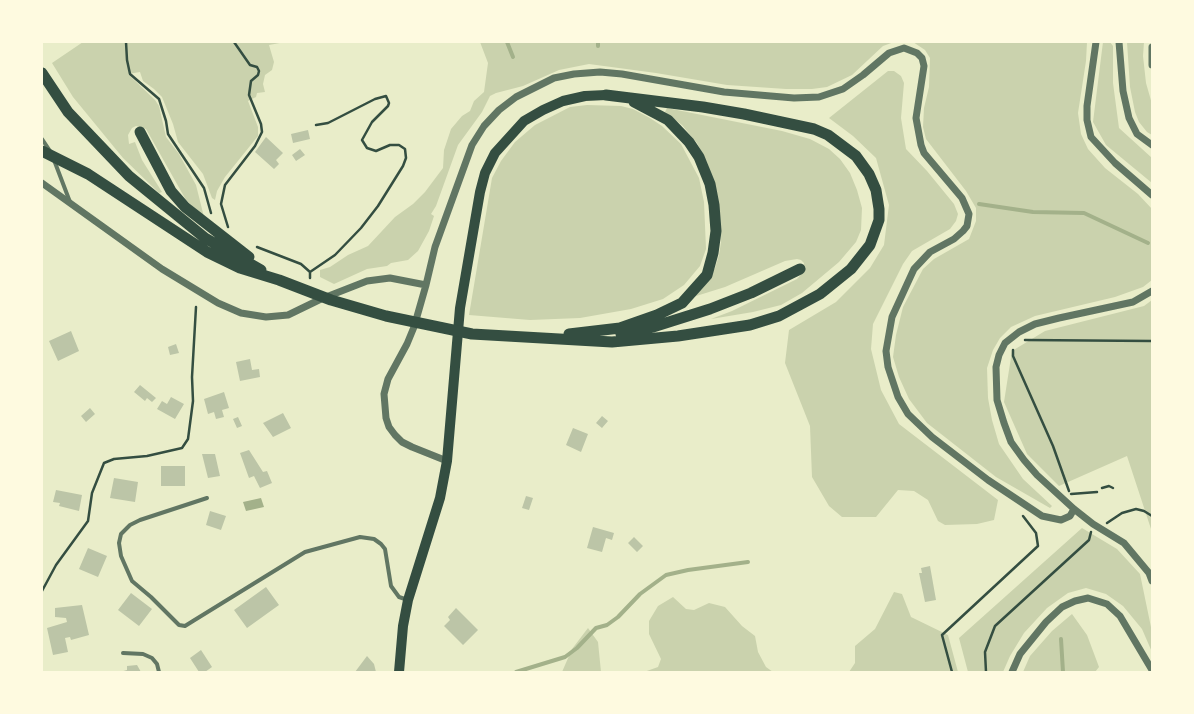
<!DOCTYPE html>
<html>
<head>
<meta charset="utf-8">
<style>
	body { margin:0 }
	#map { position:relative; width:1194px; height:714px; overflow:hidden; background:#e9edc9; font-family:Karla,sans-serif }
	canvas { display:block }
	.frame { position:absolute; inset:0; border:43px solid #fefae0; pointer-events:none }
</style>
</head>
<body>
<div id="map">
<canvas width="1194" height="714"></canvas>
<div class="frame"></div>
</div>
<script>
const ctx = document.querySelector('canvas').getContext('2d');
ctx.lineJoin = 'round';
function fillPath(path, color) {
  ctx.fillStyle = color;
  ctx.fill(path, 'evenodd');
}
function shape(rows) {
  const path = new Path2D();
  for (const r of rows) {
    path.moveTo(r[0], r[1]);
    for (let i = 2; i < r.length; i += 2) path.lineTo(r[i], r[i + 1]);
  }
  return path;
}
function stroke(path, color, width, dash) {
  ctx.strokeStyle = color;
  ctx.lineWidth = width;
  ctx.lineCap = dash ? 'butt' : 'round';
  ctx.setLineDash(dash || []);
  ctx.stroke(path);
}
const green = shape([
	[83,42,285,42,269,45,274,62,272,70,265,75,263,84,265,92,257,93,256,97,248,101,258,127,258,136,225,177,217,191,215,200,212,198,203,174,178,142,173,124,162,97,154,89,143,81,140,72,128,74,155,100,159,106,166,137,179,154,196,185,204,217,186,200,146,129,136,126,132,128,128,135,129,144,135,142,142,160,162,192,159,193,123,158,73,97,52,63],
	[480,42,894,42,883,46,852,75,827,87,812,89,786,89,727,85,656,73,589,64,559,70,523,86,496,93,490,96,482,112,458,145,436,206,431,214,434,216,429,231,418,251,408,260,391,263,387,266,367,269,334,284,320,277,320,270,330,267,348,255,368,246,395,217,413,204,425,192,443,168,444,150,451,129,462,116,470,111,474,101,484,92,488,63],
	[913,42,1087,42,1086,61,1078,113,1081,134,1088,149,1105,168,1138,194,1152,209,1152,280,1143,287,1115,297,1035,316,1011,327,1000,338,993,350,987,368,988,398,992,420,999,444,1023,479,1052,506,1050,508,996,477,927,423,909,399,899,377,893,357,896,335,903,307,923,269,934,259,969,239,976,221,976,208,966,191,926,139,923,127,924,108,929,87,930,58,925,50],
	[1103,42,1110,42,1113,46,1113,83,1119,128,1152,158,1152,183,1106,145,1093,122],
	[1127,42,1144,42,1143,56,1146,83,1152,104,1152,135,1147,132,1139,122,1135,112,1130,87],
	[888,71,894,71,901,76,904,83,901,118,906,149,927,171,954,204,958,214,956,221,950,229,912,251,903,264,873,324,871,349,881,390,899,424,998,500,994,520,977,524,945,525,938,521,928,500,914,491,898,490,876,517,842,517,829,506,812,477,810,426,785,363,789,330,836,302,870,268,884,245,889,205,876,158,853,136,829,118],
	[587,105,621,106,633,109,650,118,662,126,681,144,699,178,704,202,706,249,700,266,684,285,663,299,631,309,580,318,530,320,469,315,492,178,501,161,515,142,535,125,570,107],
	[667,108,782,131,810,139,829,149,840,159,850,173,857,190,862,208,861,230,856,242,839,262,802,293,781,305,753,312,711,319,732,311,797,279,804,271,804,263,801,260,797,259,785,261,725,287,693,297,715,268,719,255,721,242,716,190,707,162,697,143,682,125,665,112],
	[1152,300,1152,532,1127,456,1059,486,1027,454,1004,402,1012,351,1045,331,1144,306],
	[1082,528,1117,549,1140,574,1152,632,1152,652,1142,629,1123,606,1106,594,1086,588,1068,593,1047,608,1024,633,1010,656,1003,672,968,672,959,638],
	[894,592,902,594,911,617,948,635,958,672,849,672,855,663,855,646,875,629],
	[673,597,686,609,694,610,709,603,725,607,742,626,755,636,758,652,766,667,773,672,644,672,658,667,661,659,649,634,649,621,658,606],
	[1072,614,1087,635,1099,667,1095,672,1023,672,1030,656,1052,631],
	[588,628,598,642,601,672,562,672,572,649]
]);
const water = shape([
	[261,498,264,507,246,511,243,502]
]);
const stream = shape([
	[507,42,513,57],
	[598,46,598,42],
	[979,204,1033,212,1084,213,1148,243],
	[1061,639,1063,672],
	[516,672,565,657,577,648,596,628,607,625,618,617,640,594,666,575,688,570,748,562]
]);
const building = shape([
	[308,130,310,139,293,143,291,134],
	[266,137,283,153,276,160,279,164,274,169,255,152],
	[300,149,305,155,296,161,292,155],
	[71,331,79,351,58,361,49,341],
	[176,344,179,353,170,355,168,347],
	[250,359,252,370,259,369,260,377,240,381,236,362],
	[140,385,156,398,152,402,147,398,145,401,134,392],
	[224,392,229,408,222,410,224,417,216,419,214,412,208,414,204,399],
	[171,397,184,404,175,419,157,409,162,401,167,404],
	[90,408,95,414,86,422,81,416],
	[283,413,291,428,273,437,263,423],
	[602,416,608,421,602,428,596,423],
	[238,417,242,426,237,428,233,419],
	[573,428,588,434,581,452,566,445],
	[249,450,263,472,267,471,272,483,260,488,254,476,249,478,240,453],
	[202,454,215,454,220,476,208,478],
	[161,466,185,466,185,486,161,486],
	[114,478,138,482,135,502,110,498],
	[56,490,82,495,79,511,59,506,60,503,53,502],
	[526,496,533,498,529,510,522,508],
	[210,511,226,516,221,530,206,525],
	[593,527,614,533,612,540,606,538,602,552,587,548],
	[634,537,643,546,637,552,628,543],
	[88,548,107,556,98,577,79,569],
	[930,566,936,600,925,602,919,573,922,573,921,568],
	[266,587,279,605,247,628,234,610],
	[131,593,152,609,139,626,118,610],
	[82,605,89,635,71,640,70,637,65,638,68,652,53,655,47,628,67,622,66,618,55,617,55,608],
	[456,608,478,630,463,645,444,626,450,620,448,617],
	[201,650,212,667,205,672,199,672,190,658],
	[367,656,374,664,376,672,355,672],
	[137,665,141,672,120,672,127,670,127,666]
]);
const path = shape([
	[126,42,127,60,130,74,159,99,166,121,168,134,204,188,211,213],
	[228,227,221,204,225,185,255,146,262,132,261,124,249,95,251,81,258,75,259,71,257,67,250,65,234,42],
	[257,247,301,264,310,272,310,278],
	[310,272,335,255,361,228,378,206,403,166,406,158,405,149,399,145,390,145,376,151,367,148,362,140,372,122,388,106,389,103,386,96,375,99,328,123,316,125],
	[1025,340,1152,341],
	[1013,350,1013,356,1053,446,1069,491],
	[1102,488,1109,486,1113,488],
	[1071,494,1097,492],
	[1107,523,1122,513,1136,509,1144,511,1152,516],
	[42,591,56,565,88,521,92,493,104,463,114,459,147,456,182,448,188,439,193,401,192,377,196,307],
	[952,672,942,635,1038,546,1036,533,1023,516],
	[986,672,985,652,995,626,1089,540,1091,532]
]);
const minor = shape([
	[42,139,52,154],
	[54,160,70,202],
	[207,498,140,520,130,525,121,534,119,543,121,556,132,581,151,597,179,625,185,626,193,621,305,552,360,537,374,539,381,544,385,549,391,586,399,597,408,600],
	[123,653,143,654,152,658,157,664,159,672]
]);
const tertiary = shape([
	[1096,42,1087,106,1087,120,1091,137,1115,163,1152,195],
	[1119,42,1123,91,1129,118,1137,134,1152,145],
	[1152,47,1152,65],
	[42,183,162,269,218,303,241,313,266,317,288,315,321,299,367,281,390,278,426,285],
	[1152,291,1133,302,1059,318,1035,324,1019,332,1005,343,999,355,996,367,997,400,1004,423,1011,442,1024,460,1037,475,1074,509,1093,524,1124,543,1149,573,1152,581],
	[447,461,412,447,402,442,395,435,389,427,386,418,384,394,388,379,407,344,414,327,426,285,435,247,472,145,484,126,499,110,516,97,554,78,574,74,600,72,622,74,724,92,794,98,819,97,843,89,863,75,889,53,904,48,917,53,922,58,924,66,916,118,921,145,924,153,962,198,969,214,967,226,963,231,954,239,930,252,914,269,892,317,886,351,888,367,898,397,908,414,932,437,988,480,1042,516,1061,520,1070,516,1074,509],
	[1012,672,1020,654,1046,622,1062,607,1075,601,1088,598,1107,604,1120,616,1152,670]
]);
const primary = shape([
	[399,672,403,626,408,600,440,498,447,461,460,308,480,192,485,173,495,153,524,121,543,110,563,101,585,96,606,95]
]);
const trunk = shape([
	[42,73,68,112,129,176,205,238,261,270],
	[140,132,171,191,185,207,249,257],
	[42,151,88,174,207,252,240,268,279,280,331,300,386,316,472,334,612,342,678,336,750,325,779,316,820,294,851,269,870,245,879,220,879,209,876,190,869,174,856,156,828,135,814,129,744,114,703,107,606,95],
	[569,334,620,328,657,315,682,303,707,275,713,253,716,231,714,205,710,184,699,157,689,142,668,120,634,102],
	[621,334,653,327,710,309,751,293,800,269]
]);
fillPath(green, '#cad2ad');
fillPath(water, '#a3b18a');
stroke(stream, '#a3b18a', 4);
fillPath(building, '#bcc5a7');
stroke(path, '#344e41', 2.5);
stroke(minor, '#617663', 4);
stroke(tertiary, '#617663', 7);
stroke(primary, '#344e41', 10);
stroke(trunk, '#344e41', 11);
</script>
</body>
</html>
